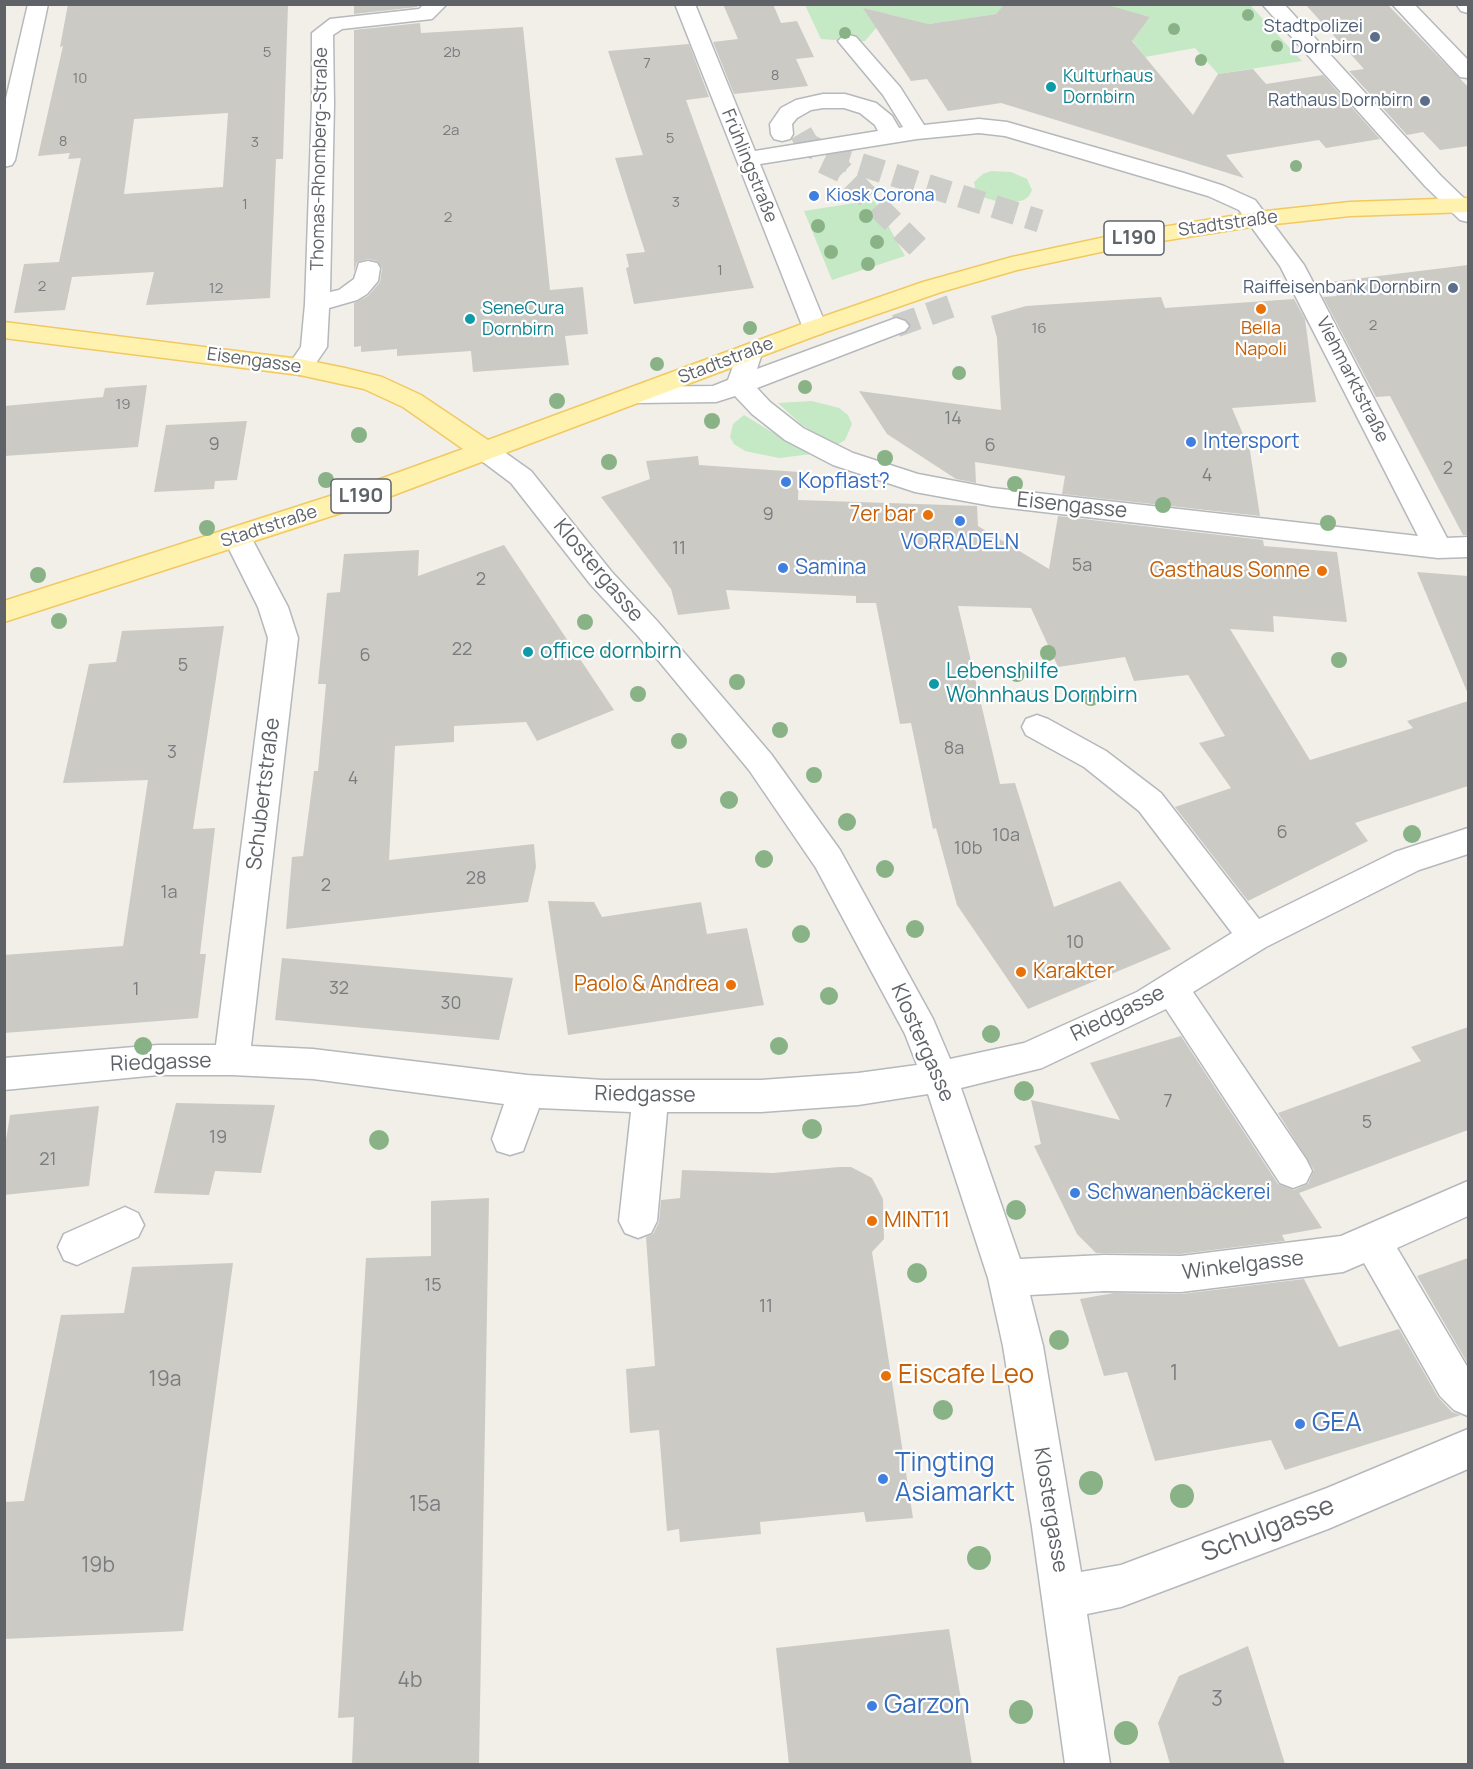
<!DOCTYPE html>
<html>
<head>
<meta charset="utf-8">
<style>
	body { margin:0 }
	#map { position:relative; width:1473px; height:1769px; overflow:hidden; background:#f1efe8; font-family:Manrope,sans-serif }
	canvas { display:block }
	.frame { position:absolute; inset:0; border:6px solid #5f6368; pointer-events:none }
</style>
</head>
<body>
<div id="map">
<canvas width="1473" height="1769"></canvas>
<div class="frame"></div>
</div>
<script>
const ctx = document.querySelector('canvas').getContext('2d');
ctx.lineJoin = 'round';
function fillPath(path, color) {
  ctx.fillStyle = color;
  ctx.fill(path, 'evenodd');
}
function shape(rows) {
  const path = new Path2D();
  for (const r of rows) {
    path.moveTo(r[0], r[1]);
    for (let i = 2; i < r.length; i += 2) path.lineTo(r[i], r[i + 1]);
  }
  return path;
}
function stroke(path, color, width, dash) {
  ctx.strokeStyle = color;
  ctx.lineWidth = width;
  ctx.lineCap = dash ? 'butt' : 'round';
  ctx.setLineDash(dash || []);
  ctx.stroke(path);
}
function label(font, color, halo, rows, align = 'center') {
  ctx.font = font + ' Manrope,sans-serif';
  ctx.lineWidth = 4.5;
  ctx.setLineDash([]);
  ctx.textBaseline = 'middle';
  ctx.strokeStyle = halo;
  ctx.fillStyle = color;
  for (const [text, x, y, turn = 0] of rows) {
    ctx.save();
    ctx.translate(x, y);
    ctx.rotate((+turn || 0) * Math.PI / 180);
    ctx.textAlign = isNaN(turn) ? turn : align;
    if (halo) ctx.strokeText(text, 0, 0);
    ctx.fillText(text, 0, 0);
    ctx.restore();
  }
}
const green = shape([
	[805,5,1005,5,996,14,929,24,888,14,865,41,849,41,821,39],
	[1104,5,1250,5,1302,61,1218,74,1195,48,1145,57,1132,40,1150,17],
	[991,171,1011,172,1027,179,1032,190,1029,196,1024,200,1006,204,982,197,976,192,974,182,983,174],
	[874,200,905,256,832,280,804,211],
	[812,401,839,408,848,415,852,424,845,440,835,446,802,425,778,403],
	[744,415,770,431,812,454,779,458,745,451,734,444,730,437,733,424]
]);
const building = shape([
	[68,4,288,4,283,159,276,159,270,298,146,305,154,272,72,277,65,310,14,313,24,264,59,262,81,158,68,159,70,153,38,156,63,46,60,47],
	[228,113,223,187,124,194,134,119],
	[354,4,417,4,417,7,354,14],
	[723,4,773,4,781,23,797,21,814,57,796,59,808,86,734,94,713,42,738,39],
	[1005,4,1104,4,1150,17,1132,41,1193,115,1218,74,1253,69,1266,84,1323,75,1380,139,1326,148,1319,140,1226,155,1244,178,1001,103,948,111,927,79,911,81,863,8,929,24,996,14],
	[1305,4,1387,4,1468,87,1468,146,1440,150,1423,132,1407,135,1349,71,1364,69],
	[420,23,421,33,523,27,550,290,583,287,588,334,565,336,569,365,473,372,471,351,397,356,397,349,361,352,361,346,354,347,354,303,368,296,380,282,382,268,377,261,368,259,357,262,354,272,354,30],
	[689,44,709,97,686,100,754,288,634,304,626,268,629,267,626,254,645,252,615,158,643,155,608,51],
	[1468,265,1468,535,1463,535,1390,396,1376,397,1323,297,1337,296,1330,282],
	[1161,297,1165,308,1294,299,1305,319,1316,402,1232,408,1250,451,1260,516,1062,494,1065,476,975,462,976,483,956,479,887,434,859,391,1001,410,997,338,991,316,1026,306],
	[147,385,138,447,4,456,4,406,103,397,105,388],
	[247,421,237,480,215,481,214,489,154,492,166,425],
	[698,456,699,465,799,472,798,500,977,506,978,526,1049,569,1058,516,1263,540,1264,546,1337,552,1347,622,1273,616,1274,632,1230,629,1310,760,1413,728,1407,721,1468,701,1468,786,1355,823,1368,841,1248,901,1175,807,1231,788,1199,743,1225,736,1188,675,1134,681,1125,657,1058,667,1031,608,958,606,1000,784,1015,783,1054,907,1120,881,1171,949,1028,1009,957,905,936,828,933,829,911,723,900,724,876,603,856,603,856,596,726,590,730,609,678,615,671,589,601,497,650,479,646,461],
	[504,545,614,710,537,741,526,722,454,726,454,742,395,746,389,860,534,844,536,867,528,902,286,929,292,857,303,856,314,771,318,771,326,684,318,684,327,593,340,592,344,554,419,550,418,576],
	[1417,572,1468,576,1468,694],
	[224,626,193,829,215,828,200,954,206,954,198,1018,4,1033,4,955,123,946,148,780,63,783,89,664,116,662,122,631],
	[548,901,594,902,602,917,701,902,707,934,747,928,764,1005,568,1035],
	[282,958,513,978,499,1040,275,1020],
	[1468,1027,1468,1130,1299,1193,1322,1228,1282,1235,1285,1241,1181,1254,1096,1253,1077,1234,1034,1146,1041,1144,1031,1100,1120,1120,1090,1063,1181,1036,1278,1184,1294,1190,1308,1184,1314,1170,1278,1113,1421,1061,1411,1047],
	[176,1103,275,1105,261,1173,215,1171,209,1195,154,1193],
	[99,1106,89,1186,4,1195,4,1152,10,1115],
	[839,1167,851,1167,872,1178,883,1199,884,1239,872,1252,913,1518,866,1522,864,1512,760,1522,761,1534,680,1542,679,1529,667,1531,659,1430,630,1433,626,1369,655,1366,646,1237,653,1234,659,1222,661,1200,680,1198,682,1170,773,1173],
	[489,1198,479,1764,352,1764,354,1717,338,1718,366,1258,431,1256,431,1201],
	[1468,1258,1468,1364,1417,1276],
	[233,1263,183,1631,4,1639,4,1502,24,1501,61,1315,124,1313,132,1267],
	[1304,1279,1339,1347,1399,1329,1438,1397,1452,1412,1461,1415,1285,1470,1271,1440,1155,1461,1127,1372,1104,1376,1080,1299,1114,1293,1181,1294],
	[949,1629,972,1764,789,1764,776,1648],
	[1248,1646,1285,1764,1170,1764,1158,1723,1179,1676]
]);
const minorTunnel = shape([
	[801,133,808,145,827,154,1040,221],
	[823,162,842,171,922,251],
	[896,326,960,303]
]);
const minor = shape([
	[28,4,48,4,15,160,12,165,4,167,4,107,28,4],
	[424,4,447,4,432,19,342,29,333,35,334,104,330,292,339,290,354,279,359,263,368,261,377,263,380,268,378,281,367,294,357,300,329,308,327,347,309,373,300,375,291,373,287,367,301,347,305,304,312,104,312,33,330,19,419,9,424,4],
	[675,4,695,4,755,151,878,131,875,125,860,113,844,108,823,108,811,110,797,118,792,124,793,134,790,139,782,141,774,139,771,134,770,124,781,108,796,100,823,94,845,94,876,103,892,116,899,128,903,127,883,95,838,41,842,37,849,35,856,37,900,87,924,125,979,119,1007,122,1184,173,1224,186,1255,200,1304,265,1447,538,1468,537,1468,557,1438,558,992,506,915,492,833,465,785,440,752,414,735,396,716,402,637,403,628,401,624,395,628,389,637,387,713,386,728,380,740,347,749,345,758,347,762,353,757,369,896,318,905,321,909,326,905,331,757,388,770,402,803,428,853,453,918,474,992,488,1418,536,1280,266,1239,210,1208,196,1005,136,979,133,917,139,760,164,827,328,823,333,814,336,805,333,675,4],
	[1262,4,1284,4,1441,176,1468,202,1468,222,1460,220,1425,186,1262,4],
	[1392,4,1414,4,1468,60,1468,78,1460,77,1392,4],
	[1456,4,1468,4,1468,13,1461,11,1456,4],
	[484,441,493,444,531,471,611,571,658,622,771,754,840,850,933,1019,950,1059,1024,1043,1137,992,1232,933,1139,811,1084,767,1026,735,1022,727,1026,719,1037,715,1048,719,1106,751,1161,793,1259,919,1395,852,1468,828,1468,854,1419,870,1266,947,1193,992,1306,1159,1312,1171,1306,1183,1293,1188,1280,1183,1166,1009,1042,1068,961,1088,1020,1259,1104,1255,1181,1256,1341,1236,1468,1181,1468,1216,1397,1248,1468,1368,1468,1416,1454,1410,1440,1396,1364,1263,1343,1272,1181,1292,1104,1291,1030,1295,1043,1346,1081,1572,1121,1565,1327,1488,1468,1429,1468,1469,1328,1529,1121,1607,1087,1614,1110,1764,1065,1764,1032,1527,1003,1346,988,1278,928,1094,858,1105,761,1112,667,1112,657,1221,651,1233,638,1238,625,1233,619,1221,631,1112,539,1108,523,1151,510,1155,497,1151,492,1139,504,1104,313,1079,232,1075,158,1075,4,1090,4,1058,158,1045,216,1045,268,638,258,607,223,537,227,530,237,527,247,530,251,537,288,607,298,638,251,1046,313,1049,527,1075,603,1080,761,1080,858,1073,917,1065,905,1034,816,868,749,770,638,636,591,585,511,483,475,456,471,450,475,444,484,441],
	[125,1207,138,1213,144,1225,138,1237,77,1265,64,1260,58,1247,64,1234,125,1207]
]);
const major = shape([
	[1468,198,1468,212,1350,216,1257,226,1124,247,1017,270,941,292,823,333,378,501,4,622,4,601,358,487,463,449,403,407,364,389,300,375,4,338,4,322,300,359,345,368,382,377,421,395,488,440,805,323,923,282,1012,257,1124,233,1257,212,1350,202,1468,198]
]);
const trees = [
	[1248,15,6],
	[1174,29,6],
	[845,33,6],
	[1277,46,6],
	[1201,60,6],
	[1296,166,6],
	[866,216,7],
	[818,226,7],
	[877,242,7],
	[831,252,7],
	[868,264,7],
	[750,328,7],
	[657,364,7],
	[959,373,7],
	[805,387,7],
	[557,401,8],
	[712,421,8],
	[359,435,8],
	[885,458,8],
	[609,462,8],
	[326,480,8],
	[1015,484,8],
	[1163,505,8],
	[1328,523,8],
	[207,528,8],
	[38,575,8],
	[59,621,8],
	[585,622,8],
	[607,652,8],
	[1048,653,8],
	[1339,660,8],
	[1017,674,8],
	[737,682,8],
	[638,694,8],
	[1091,698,8],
	[780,730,8],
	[679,741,8],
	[814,775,8],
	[729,800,9],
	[847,822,9],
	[1412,834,9],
	[764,859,9],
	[885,869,9],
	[915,929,9],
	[801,934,9],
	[829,996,9],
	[991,1034,9],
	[143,1046,9],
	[779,1046,9],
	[1024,1091,10],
	[812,1129,10],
	[379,1140,10],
	[1016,1210,10],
	[917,1273,10],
	[1059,1340,10],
	[943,1410,10],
	[1091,1483,12],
	[1182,1496,12],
	[979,1558,12],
	[1021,1712,12],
	[1126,1733,12]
];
const markers = [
	[1375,37,6,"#5c6f8a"],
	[1051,87,6,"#0f9aa8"],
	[1425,101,6,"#5c6f8a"],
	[814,196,6,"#3f7fe0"],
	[1453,288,6,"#5c6f8a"],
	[1261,309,6,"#e8710a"],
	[470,319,6,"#0f9aa8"],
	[1191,442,6,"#3f7fe0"],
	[786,482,6,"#3f7fe0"],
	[928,515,6,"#e8710a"],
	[960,521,6,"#3f7fe0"],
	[783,568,6,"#3f7fe0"],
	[1322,571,6,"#e8710a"],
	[528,652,6,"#0f9aa8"],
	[934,684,6,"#0f9aa8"],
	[1021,972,6,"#e8710a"],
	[731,985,6,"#e8710a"],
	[1075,1193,6,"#3f7fe0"],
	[872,1221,6,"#e8710a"],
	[886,1376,6,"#e8710a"],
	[1300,1424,6,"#3f7fe0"],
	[883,1479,6,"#3f7fe0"],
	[872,1706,6,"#3f7fe0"]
];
const farNumbernames = [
	["5",267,53],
	["2b",452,53],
	["7",647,64],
	["8",775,76],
	["10",80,79],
	["2a",451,131],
	["5",670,139],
	["8",63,142],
	["3",255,143],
	["3",676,203],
	["1",245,205],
	["2",448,218],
	["1",720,271],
	["2",42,287],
	["12",216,289],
	["2",1373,326],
	["16",1039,329],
	["19",123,405]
];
const farServicenames = [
	["Stadtpolizei",1363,27],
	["Dornbirn",1363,48],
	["Rathaus Dornbirn",1413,101],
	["Raiffeisenbank Dornbirn",1441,288]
];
const farCulturenames = [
	["Kulturhaus",1063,77],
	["Dornbirn",1063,98],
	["SeneCura",482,309],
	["Dornbirn",482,330]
];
const farStreetnames = [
	["Thomas-Rhomberg-Straße",320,159,-89],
	["Frühlingstraße",749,166,68],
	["Stadtstraße",1228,224,-8],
	["Eisengasse",254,361,8],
	["Stadtstraße",726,361,-21],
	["Viehmarktstraße",1352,380,63],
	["Stadtstraße",269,527,-18]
];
const farShopnames = [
	["Kiosk Corona",826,196]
];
const farFoodnames = [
	["Bella",1261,329],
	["Napoli",1261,350]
];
const numberNames = [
	["14",953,419],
	["9",214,445],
	["6",990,446],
	["2",1448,469],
	["4",1207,476],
	["9",768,515],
	["11",679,549],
	["5a",1082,566],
	["2",481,580],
	["22",462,650],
	["6",365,656],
	["5",183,666],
	["8a",954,749],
	["3",172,753],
	["4",353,779],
	["6",1282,833],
	["10a",1006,836],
	["10b",968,849],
	["28",476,879],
	["2",326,886],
	["1a",169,893],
	["10",1075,943],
	["32",339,989],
	["1",136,990],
	["30",451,1004],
	["7",1168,1102],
	["5",1367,1123],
	["19",218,1138],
	["21",48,1160],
	["15",433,1286],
	["11",766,1307]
];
const shields = [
	[1134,238,60],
	[361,496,60]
];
const shieldNames = [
	["L190",1134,238],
	["L190",361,496]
];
const shopNames = [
	["Intersport",1203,442],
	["Kopflast?",798,482],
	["VORRADELN",960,543,"center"],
	["Samina",795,568],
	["Schwanenbäckerei",1087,1193]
];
const streetNames = [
	["Eisengasse",1072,506,6],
	["Klostergasse",598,571,50],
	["Schubertstraße",264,794,-83],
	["Riedgasse",1118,1014,-26],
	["Klostergasse",922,1043,66],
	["Riedgasse",161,1063,-2],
	["Riedgasse",645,1095,1],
	["Winkelgasse",1243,1266,-7],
	["Klostergasse",1050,1510,81]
];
const foodNames = [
	["7er bar",916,515],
	["Gasthaus Sonne",1310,571],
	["Karakter",1033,972,"left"],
	["Paolo & Andrea",719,985],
	["MINT11",884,1221,"left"]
];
const cultureNames = [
	["office dornbirn",540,652],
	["Lebenshilfe",946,672],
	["Wohnhaus Dornbirn",946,696]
];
const nearNumbernames = [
	["1",1174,1374],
	["19a",165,1380],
	["15a",425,1505],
	["19b",98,1566],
	["4b",410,1681],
	["3",1217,1700]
];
const nearFoodnames = [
	["Eiscafe Leo",898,1376]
];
const nearShopnames = [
	["GEA",1312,1424],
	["Tingting",895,1464],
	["Asiamarkt",895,1494],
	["Garzon",884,1706]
];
const nearStreetnames = [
	["Schulgasse",1268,1530,-21]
];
fillPath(green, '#c5e8c5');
fillPath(building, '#cccac5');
stroke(minorTunnel, '#ccccc8', 23, [23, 12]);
stroke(minor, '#b5b8bc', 3);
stroke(major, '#f2c960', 3);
fillPath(minor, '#fff');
fillPath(major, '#fff2af');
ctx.fillStyle = '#89b387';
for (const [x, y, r] of trees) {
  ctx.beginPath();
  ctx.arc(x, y, r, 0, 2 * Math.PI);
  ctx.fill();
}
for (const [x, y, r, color] of markers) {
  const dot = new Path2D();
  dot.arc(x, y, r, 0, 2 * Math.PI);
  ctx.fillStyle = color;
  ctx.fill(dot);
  stroke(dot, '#fff', 2);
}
label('15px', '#7a7d7f', null, farNumbernames);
label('18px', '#4e5e75', '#fff', farServicenames, 'right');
label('18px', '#0d838f', '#fff', farCulturenames, 'left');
label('18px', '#5f6368', '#fff', farStreetnames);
label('18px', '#366cbe', '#fff', farShopnames, 'left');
label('18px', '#c56008', '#fff', farFoodnames);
label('18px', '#7a7d7f', null, numberNames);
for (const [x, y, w] of shields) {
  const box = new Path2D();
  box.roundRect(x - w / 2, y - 17, w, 34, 4.5);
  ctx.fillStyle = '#fff';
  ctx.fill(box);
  stroke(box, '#5f6368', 1.5);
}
label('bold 20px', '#5f6368', null, shieldNames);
label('21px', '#366cbe', '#fff', shopNames, 'left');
label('21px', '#5f6368', '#fff', streetNames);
label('21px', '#c56008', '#fff', foodNames, 'right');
label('21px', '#0d838f', '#fff', cultureNames, 'left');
label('21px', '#7a7d7f', null, nearNumbernames);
label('26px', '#c56008', '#fff', nearFoodnames, 'left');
label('26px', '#366cbe', '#fff', nearShopnames, 'left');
label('26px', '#5f6368', '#fff', nearStreetnames);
</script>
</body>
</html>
